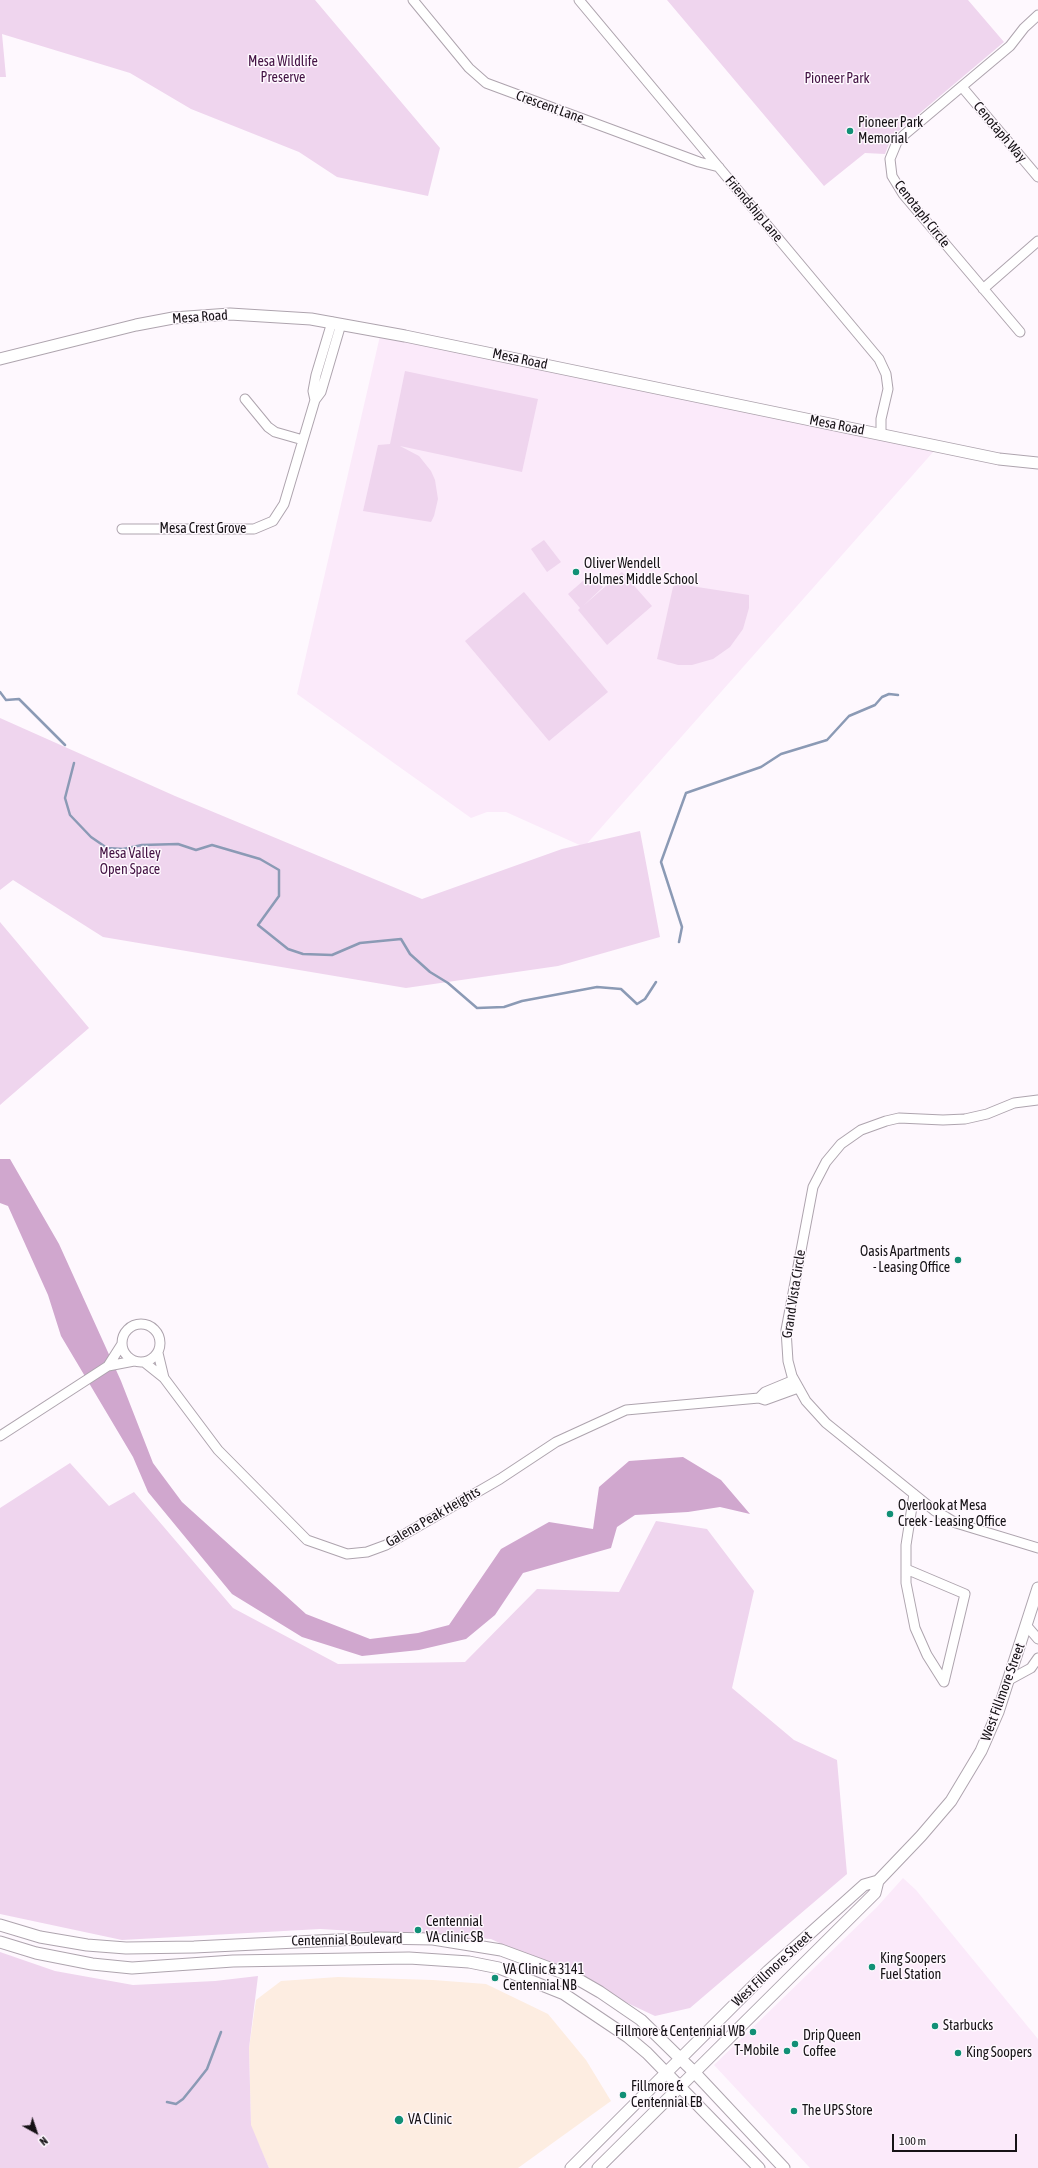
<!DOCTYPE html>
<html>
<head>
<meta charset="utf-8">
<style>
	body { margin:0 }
	#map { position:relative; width:1038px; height:2168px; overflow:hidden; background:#fef8fe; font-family:"Asap Condensed",sans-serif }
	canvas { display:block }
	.north { position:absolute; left:16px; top:2112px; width:40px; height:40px; -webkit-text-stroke:3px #fef8fe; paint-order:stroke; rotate:140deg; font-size:11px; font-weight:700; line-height:16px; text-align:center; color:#161216 }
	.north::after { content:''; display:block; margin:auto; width:14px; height:18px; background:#161216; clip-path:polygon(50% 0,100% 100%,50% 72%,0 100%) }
	.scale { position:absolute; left:892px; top:2134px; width:125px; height:18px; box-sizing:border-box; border:2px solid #161216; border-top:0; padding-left:5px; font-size:12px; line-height:14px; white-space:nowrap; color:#161216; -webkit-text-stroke:3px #fef8fe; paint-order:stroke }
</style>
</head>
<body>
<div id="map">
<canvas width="1038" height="2168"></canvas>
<div class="north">N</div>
<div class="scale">100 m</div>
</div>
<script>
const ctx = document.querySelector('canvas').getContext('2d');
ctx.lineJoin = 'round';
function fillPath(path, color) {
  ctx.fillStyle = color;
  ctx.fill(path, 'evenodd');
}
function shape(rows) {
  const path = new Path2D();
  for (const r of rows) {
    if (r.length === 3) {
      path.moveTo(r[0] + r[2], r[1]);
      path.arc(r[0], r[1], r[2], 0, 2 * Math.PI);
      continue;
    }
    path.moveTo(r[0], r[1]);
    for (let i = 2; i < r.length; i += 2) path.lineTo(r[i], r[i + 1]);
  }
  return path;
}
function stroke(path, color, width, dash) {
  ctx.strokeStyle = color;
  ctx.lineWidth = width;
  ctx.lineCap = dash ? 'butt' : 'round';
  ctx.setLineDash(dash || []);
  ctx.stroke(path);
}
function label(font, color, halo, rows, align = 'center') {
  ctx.font = font + ' "Asap Condensed",sans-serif';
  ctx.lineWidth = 3;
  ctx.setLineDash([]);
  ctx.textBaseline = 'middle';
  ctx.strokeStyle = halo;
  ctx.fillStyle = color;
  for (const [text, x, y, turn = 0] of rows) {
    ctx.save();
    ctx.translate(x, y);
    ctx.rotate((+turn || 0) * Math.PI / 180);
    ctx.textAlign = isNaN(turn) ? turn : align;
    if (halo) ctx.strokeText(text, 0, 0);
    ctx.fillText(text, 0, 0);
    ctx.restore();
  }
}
const built = shape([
	[380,336,754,413,934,451,584,847,506,812,487,812,471,818,297,694],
	[903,1878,916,1890,1038,2039,1038,2168,810,2168,714,2065,877,1907]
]);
const medical = shape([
	[338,1977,433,1980,486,1984,548,2014,586,2060,611,2101,518,2168,269,2168,251,2127,249,2048,256,2000,281,1981]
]);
const green = shape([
	[0,0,315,0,440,148,428,196,337,177,299,152,191,109,130,73,2,34,6,77,0,77],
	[667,0,968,0,1004,42,895,134,890,141,885,154,865,153,824,186],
	[405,371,538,399,522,472,400,446,419,456,431,471,435,480,438,499,434,516,431,522,363,511,378,445,390,444],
	[544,540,561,562,547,572,531,549],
	[622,572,652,606,607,645,578,610,580,608,568,594,591,574,603,587,583,606],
	[678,584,749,595,749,608,743,629,730,647,713,659,692,665,678,665,657,659,673,587],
	[524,592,608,692,549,741,465,641],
	[0,718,175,796,422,899,562,849,640,831,660,937,558,966,406,988,103,937,13,880,0,890],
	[0,922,89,1028,0,1105],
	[70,1463,109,1506,134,1492,233,1608,338,1664,465,1662,537,1589,619,1592,656,1521,707,1529,754,1591,732,1688,794,1740,837,1760,847,1874,690,2008,655,2016,491,1939,320,1929,122,1940,0,1914,0,1508],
	[0,1952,55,1971,133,1985,215,1981,258,1976,249,2048,251,2125,269,2168,0,2168]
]);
const forest = shape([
	[0,1159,10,1159,59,1244,121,1381,153,1463,182,1502,306,1614,370,1639,418,1633,449,1625,501,1549,549,1522,593,1529,599,1487,629,1461,683,1457,721,1480,750,1514,720,1507,688,1512,635,1515,617,1527,611,1548,523,1573,495,1615,466,1639,419,1650,362,1656,302,1637,232,1594,148,1492,133,1457,61,1336,48,1295,8,1206,0,1203]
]);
const stream = shape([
	[0,692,6,700,19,699,65,745],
	[74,763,65,798,70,815,91,837,107,848,123,849,142,845,178,844,196,850,212,845,260,859,279,870,279,896,258,925,288,949,303,954,332,955,360,943,401,939,410,954,430,972,448,983,477,1008,504,1007,522,1001,597,987,621,989,637,1004,645,999,656,982],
	[679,942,682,927,661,862,686,793,761,767,781,754,827,740,849,716,875,705,882,697,889,694,898,695],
	[167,2102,176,2104,183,2099,196,2083,207,2069,221,2032]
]);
const minor = shape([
	[413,0,469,68,486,83,699,162,719,167],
	[579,0,879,359,886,374,888,389,881,419,881,433],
	[962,87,1038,177],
	[983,289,1038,241],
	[1020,332,903,194,892,176,890,159,897,142,904,135,1010,46,1024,28,1038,15],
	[245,399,268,427,275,432,303,440],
	[315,400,313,391,316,375,332,322],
	[122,529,254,529,273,521,284,504,315,400,321,392,341,324],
	[1038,1100,1014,1103,987,1114,965,1119,943,1120,899,1118,886,1121,861,1130,841,1144,826,1162,813,1187,786,1330,788,1361,792,1376,806,1401,826,1423,935,1511,946,1517,956,1523,1038,1548],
	[141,1343,19],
	[158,1353,164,1378],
	[144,1362,164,1378,218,1450,307,1540,347,1554,367,1552,386,1545,500,1479,556,1442,626,1410,759,1398,765,1400,798,1388],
	[108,1366,122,1344],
	[759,1398,765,1392,794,1380],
	[0,1436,108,1366,134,1361],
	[906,1569,965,1594,944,1682,927,1655,915,1628,906,1583,906,1545,914,1494],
	[1026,1625,1038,1639],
	[1009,1680,1031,1668,1038,1658]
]);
const major = shape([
	[0,359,136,325,173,318,230,314,311,319,405,336,999,459,1038,463],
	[0,1925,40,1937,87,1945,126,1948,194,1947,378,1938,433,1939,501,1950,574,1977,600,1992,641,2020,695,2073,784,2168],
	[0,1942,36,1953,92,1964,132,1968,233,1961,409,1958,469,1962,499,1968,564,1994,628,2037,647,2053,759,2168],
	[571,2168,768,1971,864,1885,878,1881],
	[598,2168,875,1893,878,1881,921,1836,951,1801,981,1751,998,1712,1038,1588]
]);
const markers = [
	[850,131,4,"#119076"],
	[576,572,4,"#119076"],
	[958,1260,4,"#119076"],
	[890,1514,4,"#119076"],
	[418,1930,4,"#119076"],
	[872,1967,4,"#119076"],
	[495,1978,4,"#119076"],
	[935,2026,4,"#119076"],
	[753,2032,4,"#119076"],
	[795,2044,4,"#119076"],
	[787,2051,4,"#119076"],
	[958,2053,4,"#119076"],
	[623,2095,4,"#119076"],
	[794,2111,4,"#119076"],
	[399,2120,5,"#119076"]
];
const parkNames = [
	["Mesa Wildlife",283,62],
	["Preserve",283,78],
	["Pioneer Park",837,79],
	["Mesa Valley",130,854],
	["Open Space",130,870]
];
const streetNames = [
	["Crescent Lane",550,107,20],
	["Cenotaph Way",1000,132,50],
	["Friendship Lane",754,209,50],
	["Cenotaph Circle",922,214,52],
	["Mesa Road",200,317,-4],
	["Mesa Road",520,359,12],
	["Mesa Road",837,425,11],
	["Mesa Crest Grove",203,529],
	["Grand Vista Circle",794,1294,-81],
	["Galena Peak Heights",433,1517,-30],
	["West Fillmore Street",1003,1692,-70],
	["Centennial Boulevard",347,1940,-1],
	["West Fillmore Street",772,1969,-43]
];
const poiNames = [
	["Pioneer Park",858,123],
	["Memorial",858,139],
	["Oliver Wendell",584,564],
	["Holmes Middle School",584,580],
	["Oasis Apartments",950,1252,"right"],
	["- Leasing Office",950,1268,"right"],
	["Overlook at Mesa",898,1506],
	["Creek - Leasing Office",898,1522],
	["Centennial",426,1922],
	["VA clinic SB",426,1938],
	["King Soopers",880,1959],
	["Fuel Station",880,1975],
	["VA Clinic & 3141",503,1970],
	["Centennial NB",503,1986],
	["Starbucks",943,2026],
	["Fillmore & Centennial WB",745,2032,"right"],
	["Drip Queen",803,2036],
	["Coffee",803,2052],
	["T-Mobile",779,2051,"right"],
	["King Soopers",966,2053],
	["Fillmore &",631,2087],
	["Centennial EB",631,2103],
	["The UPS Store",802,2111],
	["VA Clinic",408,2120]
];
fillPath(built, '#fbeafa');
fillPath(medical, '#fdede1');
fillPath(green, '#efd5ee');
fillPath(forest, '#d0a7ce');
stroke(stream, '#8b9ab5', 2.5);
stroke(minor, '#aea4ae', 11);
stroke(major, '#aea4ae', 13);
stroke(minor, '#fff', 9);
stroke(major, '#fff', 11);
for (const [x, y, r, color] of markers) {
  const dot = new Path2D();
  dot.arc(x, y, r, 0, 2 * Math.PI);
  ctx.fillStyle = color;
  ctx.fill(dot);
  stroke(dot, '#fef8fe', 1.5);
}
label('14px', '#431243', '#fef8fe', parkNames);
label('14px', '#161216', '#fef8fe', streetNames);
label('14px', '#161216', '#fef8fe', poiNames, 'left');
</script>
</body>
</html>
